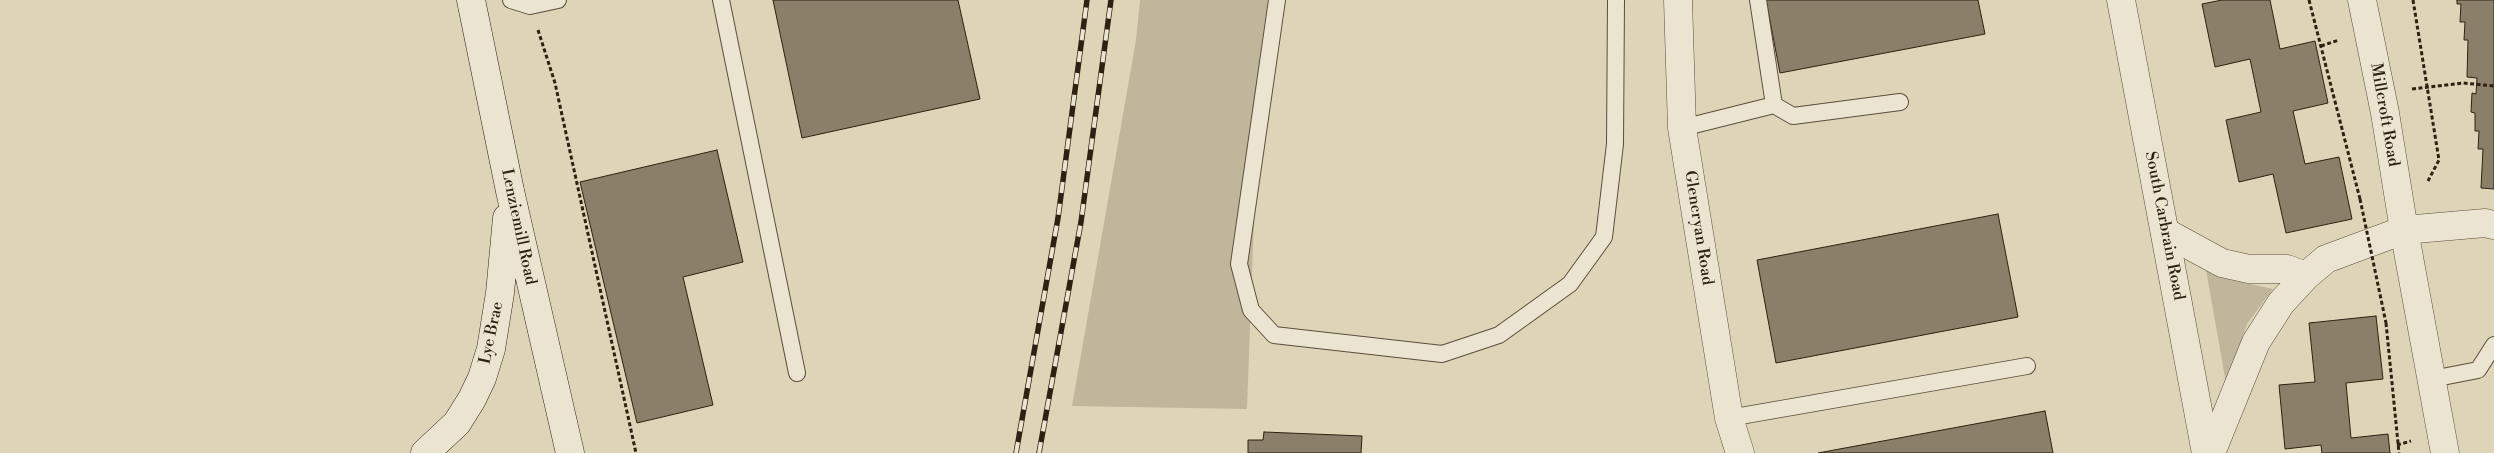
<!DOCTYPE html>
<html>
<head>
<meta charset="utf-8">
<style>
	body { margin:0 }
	canvas { display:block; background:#ded5b8 }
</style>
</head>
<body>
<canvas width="2494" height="453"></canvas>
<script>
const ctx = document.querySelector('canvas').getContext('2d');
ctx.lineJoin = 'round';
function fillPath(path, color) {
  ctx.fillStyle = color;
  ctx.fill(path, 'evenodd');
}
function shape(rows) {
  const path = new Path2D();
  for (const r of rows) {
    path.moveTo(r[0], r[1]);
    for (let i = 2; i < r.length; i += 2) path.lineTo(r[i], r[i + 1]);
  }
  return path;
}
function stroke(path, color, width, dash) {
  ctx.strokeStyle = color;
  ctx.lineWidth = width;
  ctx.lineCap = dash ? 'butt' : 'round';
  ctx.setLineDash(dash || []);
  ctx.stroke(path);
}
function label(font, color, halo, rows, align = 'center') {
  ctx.font = font + ' "Libre Bodoni",serif';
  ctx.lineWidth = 4.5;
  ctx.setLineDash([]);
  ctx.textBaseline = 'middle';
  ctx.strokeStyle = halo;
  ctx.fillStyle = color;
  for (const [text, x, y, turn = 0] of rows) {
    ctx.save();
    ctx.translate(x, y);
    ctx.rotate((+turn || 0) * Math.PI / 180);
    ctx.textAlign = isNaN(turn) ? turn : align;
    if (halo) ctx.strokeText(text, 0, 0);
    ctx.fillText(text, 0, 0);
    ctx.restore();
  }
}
const green = shape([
	[1140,0,1268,0,1260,56,1247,409,1072,406,1136,40],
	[2206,270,2219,277,2273,289,2247,324,2226,383]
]);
const building = shape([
	[773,0,958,0,980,99,802,138,773,0],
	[1766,0,1978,0,1985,34,1780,73,1766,0],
	[2222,0,2270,0,2280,49,2315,41,2328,103,2293,111,2305,164,2339,157,2352,219,2286,233,2273,174,2239,182,2226,120,2261,112,2250,59,2215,67,2202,4,2222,0],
	[2457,0,2494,0,2494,189,2481,188,2483,149,2478,149,2479,131,2475,131,2475,113,2471,112,2472,93,2476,94,2477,78,2467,77,2468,40,2464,40,2465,22,2460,22,2461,4,2457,4,2457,0],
	[717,150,743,262,683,277,713,405,637,423,580,182,717,150],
	[1998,214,2018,317,1776,363,1757,260,1998,214],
	[2376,316,2383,379,2346,383,2351,438,2388,434,2390,453,2322,453,2321,445,2285,449,2279,385,2315,382,2309,323,2376,316],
	[2045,411,2053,453,1818,453,2045,411],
	[1264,432,1362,436,1361,453,1248,453,1248,440,1263,440,1264,432]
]);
const path = shape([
	[2309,0,2360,199],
	[2413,0,2439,160,2428,181],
	[538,30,555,83,636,453],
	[2321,46,2339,40],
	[2412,89,2463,83,2494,86],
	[2386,323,2399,453],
	[2397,445,2411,441]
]);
const service = shape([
	[511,0,530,6,558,0],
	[721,0,797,373],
	[1277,0,1239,264,1251,310,1274,335,1442,354,1499,335,1570,284,1604,237,1615,144,1616,0],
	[1774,105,1793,116,1900,102],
	[1682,128,1774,105,1758,0],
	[2432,379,2478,370,2494,345],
	[1729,418,2027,366]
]);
const minor = shape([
	[1678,0,1682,128,1729,418,1740,453],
	[2362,0,2385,113,2404,230,2445,453],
	[2165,232,2222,263,2249,269,2287,269,2306,276,2326,259,2404,230,2485,223,2494,225],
	[2211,453,2256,342,2281,303,2306,276]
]);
const tertiary = shape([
	[2121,0,2206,453]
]);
const secondary = shape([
	[471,0,510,191,570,453],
	[425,453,457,423,472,399,482,378,491,349,500,293,507,218]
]);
const rail = shape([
	[1016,453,1058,218,1087,0],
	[1039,453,1081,222,1111,0]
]);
const pathBridge = shape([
	[2360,199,2386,323]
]);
const streetNames = [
	["Millcroft Road",2384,115,80],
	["South Carbrain Road",2164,226,79],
	["Lenziemill Road",518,227,78],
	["Glencryan Road",1698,228,81],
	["Lye Brae",492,333,-78]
];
fillPath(green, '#c0b69c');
fillPath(building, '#8a7f68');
stroke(building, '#2e2111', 1);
stroke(service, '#5a4e3b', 18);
stroke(minor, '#5a4e3b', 29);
stroke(tertiary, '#5a4e3b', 29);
stroke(secondary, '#2e2111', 29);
stroke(path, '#2e2111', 3, [4, 2.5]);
stroke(service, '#eae4d1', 16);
stroke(minor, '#eae4d1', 28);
stroke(tertiary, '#eae4d1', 28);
stroke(secondary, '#eae4d1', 28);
stroke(rail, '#2e2111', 5.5);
stroke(rail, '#eae4d1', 4, [11]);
stroke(pathBridge, '#2e2111', 3, [4, 2.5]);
label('16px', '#2e2111', '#eae4d1', streetNames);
</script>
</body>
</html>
